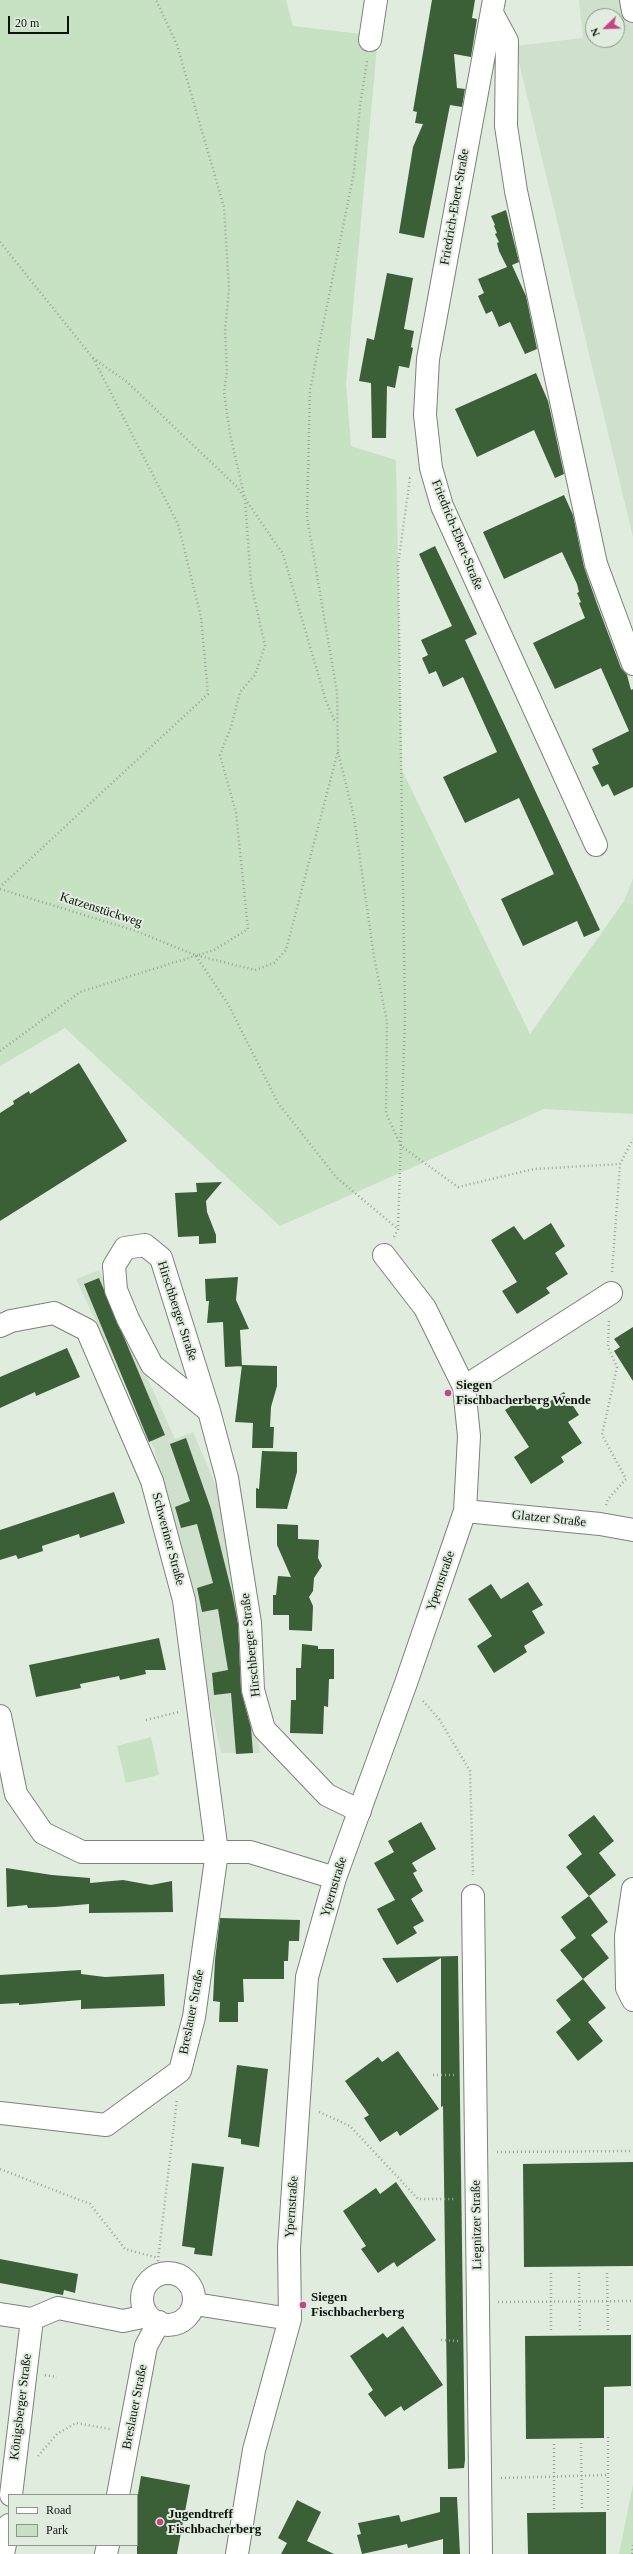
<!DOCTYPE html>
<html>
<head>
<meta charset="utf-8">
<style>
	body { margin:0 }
	#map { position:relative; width:633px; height:2554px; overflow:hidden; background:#e0edde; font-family:Georgia,serif }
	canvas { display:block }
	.legend { position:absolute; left:8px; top:2494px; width:130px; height:52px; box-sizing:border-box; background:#e0edde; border:1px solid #8c968b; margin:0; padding:5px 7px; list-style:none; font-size:12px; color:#0e130e }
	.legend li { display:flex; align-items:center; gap:8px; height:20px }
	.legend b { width:20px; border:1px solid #8c968b }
	.north { position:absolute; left:585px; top:8px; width:40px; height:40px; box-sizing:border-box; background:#e0edde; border:1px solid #8c968b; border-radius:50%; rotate:247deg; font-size:11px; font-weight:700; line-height:16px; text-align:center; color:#0e130e }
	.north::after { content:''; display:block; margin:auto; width:14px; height:18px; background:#c64388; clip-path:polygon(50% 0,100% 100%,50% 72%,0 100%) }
	.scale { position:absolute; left:8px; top:16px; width:61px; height:18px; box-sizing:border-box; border:2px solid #0e130e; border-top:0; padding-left:5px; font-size:12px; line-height:14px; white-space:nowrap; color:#0e130e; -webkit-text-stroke:3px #e0edde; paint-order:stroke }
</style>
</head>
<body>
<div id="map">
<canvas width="633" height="2554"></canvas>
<ul class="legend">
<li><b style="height:5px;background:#fff"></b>Road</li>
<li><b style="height:11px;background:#c7e1c3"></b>Park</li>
</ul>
<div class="north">N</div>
<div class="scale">20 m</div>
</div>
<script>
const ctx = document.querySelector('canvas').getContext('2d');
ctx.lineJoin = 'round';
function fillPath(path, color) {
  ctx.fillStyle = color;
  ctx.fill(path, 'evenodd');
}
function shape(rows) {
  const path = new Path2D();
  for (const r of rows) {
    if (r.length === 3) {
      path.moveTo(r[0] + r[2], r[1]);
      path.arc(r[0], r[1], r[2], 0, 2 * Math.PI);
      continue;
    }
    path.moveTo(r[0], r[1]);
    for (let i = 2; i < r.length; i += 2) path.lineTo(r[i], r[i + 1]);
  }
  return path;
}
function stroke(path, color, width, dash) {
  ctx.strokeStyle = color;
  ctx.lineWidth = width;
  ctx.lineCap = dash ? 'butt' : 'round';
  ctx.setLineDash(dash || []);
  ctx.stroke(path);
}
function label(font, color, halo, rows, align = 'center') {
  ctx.font = font + ' Georgia,serif';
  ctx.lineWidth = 4;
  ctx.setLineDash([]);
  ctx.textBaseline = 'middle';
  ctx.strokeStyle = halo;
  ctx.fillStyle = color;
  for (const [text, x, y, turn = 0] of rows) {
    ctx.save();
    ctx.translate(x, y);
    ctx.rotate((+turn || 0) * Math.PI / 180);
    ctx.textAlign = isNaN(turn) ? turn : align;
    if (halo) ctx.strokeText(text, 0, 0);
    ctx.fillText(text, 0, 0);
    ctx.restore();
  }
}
const built = shape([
	[579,0,633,0,633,537,515,46,583,38],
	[593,16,617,16,617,40,593,40],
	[633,878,633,904,624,901],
	[99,1270,175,1439,193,1432,221,1497,260,1753,221,1753,154,1448,76,1279]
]);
const green = shape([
	[0,0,286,0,293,26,378,36,346,384,351,446,396,460,402,770,530,1034,624,901,633,904,633,1114,544,1109,280,1226,65,1028,0,1066],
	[151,1737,159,1775,126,1783,117,1746],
	[633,2484,633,2554,619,2554]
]);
const building = shape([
	[432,0,475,0,472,18,477,19,471,57,454,54,457,88,465,89,462,107,450,105,424,238,399,233,413,147,423,124,415,123,417,112,413,111],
	[506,210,519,262,512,265,526,296,537,349,525,354,510,322,499,327,492,311,486,314,478,296,484,293,478,279,507,267,499,251,497,243,499,242,495,234,497,233,494,226,495,225,491,216],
	[387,273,413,278,404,329,414,331,411,347,413,348,409,368,399,366,395,388,387,386,386,438,372,438,371,383,359,381,367,338,374,340],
	[536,373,548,401,564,474,555,478,534,430,477,457,455,409],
	[564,495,573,515,584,567,597,604,621,668,627,675,631,690,633,689,633,787,614,796,608,784,602,787,592,767,599,764,592,749,629,731,601,668,555,689,533,643,585,618,579,603,581,602,577,593,579,592,577,584,562,552,504,579,483,532],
	[435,546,477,634,465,640,600,930,584,937,577,921,523,946,501,899,554,874,519,798,465,823,443,777,497,752,463,677,443,687,436,671,429,674,422,658,428,655,421,640,452,626,419,554],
	[79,1063,127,1141,0,1221,0,1113,14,1104,13,1101,29,1091,30,1094],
	[222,1182,206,1201,207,1212,216,1235,216,1243,199,1244,199,1236,178,1237,175,1193,197,1192,196,1183],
	[551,1223,565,1246,555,1253,568,1274,546,1288,550,1293,517,1314,502,1291,517,1282,491,1240,514,1226,524,1240],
	[238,1277,236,1300,249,1329,240,1330,242,1366,225,1367,223,1322,207,1323,209,1301,206,1301,205,1279],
	[99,1278,165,1435,149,1442,84,1284],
	[633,1327,633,1381,614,1351,620,1347,614,1339],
	[67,1348,80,1377,36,1396,35,1392,0,1408,0,1377],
	[242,1365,277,1366,277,1386,271,1407,270,1427,274,1427,273,1448,252,1448,253,1423,235,1422],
	[564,1392,579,1415,568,1422,582,1443,561,1457,564,1462,531,1484,514,1457,529,1447,505,1410,528,1395,537,1410],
	[186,1438,211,1509,232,1593,238,1624,241,1691,251,1728,253,1753,236,1754,231,1693,214,1695,212,1673,228,1670,218,1609,202,1612,197,1588,213,1583,197,1524,181,1528,175,1507,190,1501,170,1444],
	[262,1451,297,1452,297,1472,287,1509,256,1508,256,1488,259,1489],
	[114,1492,125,1523,80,1538,79,1534,42,1546,43,1551,18,1559,16,1555,0,1560,0,1530],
	[277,1524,298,1525,298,1539,319,1540,318,1558,322,1566,314,1578,313,1591,309,1597,313,1606,312,1631,289,1630,289,1615,273,1615,273,1595,276,1595,278,1576,291,1577,277,1545],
	[528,1582,543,1605,532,1611,545,1633,524,1646,527,1652,494,1673,477,1646,492,1636,468,1599,491,1584,501,1599],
	[159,1638,166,1670,145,1670,146,1674,120,1680,119,1676,80,1684,81,1688,36,1697,29,1665],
	[302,1644,318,1646,318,1649,334,1649,334,1679,329,1679,328,1707,324,1706,323,1734,290,1733,291,1700,296,1700,296,1668,301,1668],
	[594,1815,614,1841,599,1853,616,1875,589,1896,566,1867,582,1854,568,1835],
	[421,1822,436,1849,412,1863,417,1871,413,1873,423,1891,411,1899,424,1921,413,1927,417,1933,397,1945,377,1909,395,1900,374,1863,394,1852,388,1841],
	[6,1868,52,1875,90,1878,90,1883,123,1880,151,1885,172,1881,173,1912,89,1913,89,1904,55,1907,28,1908,27,1905,7,1907],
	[589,1896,608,1922,591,1935,609,1958,583,1979,560,1950,576,1938,561,1917],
	[220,1918,300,1920,299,1941,289,1941,288,1961,284,1961,284,1979,243,1979,244,2002,238,2002,238,2022,219,2022,220,2002,213,2001,215,1960],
	[458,1956,465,2460,464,2468,448,2469,443,2106,441,2107,441,1958,397,1983,382,1958],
	[81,1970,81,1974,105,1977,164,1974,165,2006,81,2009,81,2000,19,2005,19,2003,0,2004,0,1975],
	[583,1979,606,2008,588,2022,603,2041,578,2061,556,2032,571,2020,556,2000],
	[398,2051,439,2109,400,2136,397,2131,380,2142,364,2118,369,2115,345,2081,378,2057,382,2062],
	[237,2065,268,2069,259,2147,241,2144,241,2139,228,2137],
	[633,2162,633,2266,524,2267,523,2164],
	[192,2163,224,2167,212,2256,194,2254,195,2248,182,2246],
	[396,2182,436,2240,397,2267,394,2262,378,2273,361,2249,366,2246,343,2211,376,2188,380,2194],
	[0,2259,78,2274,75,2293,64,2290,63,2295,0,2283],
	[403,2326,443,2385,404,2411,401,2406,385,2417,368,2394,373,2390,350,2356,383,2333,387,2338],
	[631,2335,631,2386,604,2387,604,2438,526,2439,525,2336],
	[141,2476,190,2485,177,2554,137,2554,137,2500],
	[440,2497,457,2497,460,2554,443,2554,443,2539,408,2548,407,2544,362,2554,357,2535,361,2534,358,2523,399,2515,401,2522,440,2512],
	[297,2500,321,2512,307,2541,334,2554,281,2554,287,2543,278,2538],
	[606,2512,606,2554,528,2554,527,2513]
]);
const path = shape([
	[0,242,93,358,178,524,201,617,208,694,0,887],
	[93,358,127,382,237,487,283,554,326,701,335,722],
	[338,752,354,817,374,957,387,1022,386,1113,401,1146,458,1187,534,1169,620,1164],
	[0,889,136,931,195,955,255,970,274,963,286,950,338,751,337,692,307,517,310,390,354,172,360,106,367,61],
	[196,956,228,1004,278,1103,336,1177,398,1229],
	[0,1051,80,992,214,950,248,929,236,813,220,755,231,727,240,692,255,675,265,646,251,583,245,499,230,434,224,392,227,372,225,331,229,289,224,207,177,45,156,0],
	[394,1237,398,1229,405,1016,398,565,410,478,412,478],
	[612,1272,620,1164,633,1139],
	[606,1505,608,1499,626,1479,602,1435,617,1367,608,1347,609,1319],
	[423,1701,439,1719,470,1771,473,1875],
	[146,1720,179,1712],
	[433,2075,455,2075],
	[319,2112,350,2126,418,2199,456,2199],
	[497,2152,633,2151],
	[0,2169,90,2204,125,2249,158,2258],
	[551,2273,551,2333],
	[579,2273,580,2332],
	[607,2273,608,2331],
	[156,2277,177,2099],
	[498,2302,633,2301],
	[441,2340,458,2341],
	[45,2375,57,2377],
	[608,2437,608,2511],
	[581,2443,582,2508],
	[554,2444,554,2509],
	[38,2456,57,2434,76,2423,110,2429],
	[501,2478,608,2475],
	[632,2554,633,2545]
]);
const minor = shape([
	[494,0,428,359,425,415,431,468,442,506,596,845],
	[631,0,633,11],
	[493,15,507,41,506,126,516,191,596,564,633,664],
	[370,40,376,0],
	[0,1326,11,1321,54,1313,87,1330,152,1481,184,1600,217,1852,194,2017,180,2071,106,2125,0,2113],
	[464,1387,611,1293],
	[209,1411,152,1365,128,1319,116,1290,114,1266,125,1248,145,1245,161,1258,209,1411,227,1478,250,1623,253,1690,264,1729,327,1795,360,1811],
	[465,1511,600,1524,633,1530],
	[0,1716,16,1794,43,1833,82,1852,250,1852,335,1878],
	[633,1889,626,1936,627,1988,633,2000],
	[473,1896,481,2554],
	[168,2299,26],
	[195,2304,290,2319],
	[0,2314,32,2319,58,2308,123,2321,147,2316],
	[11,2495,32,2319],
	[118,2495,146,2346,159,2322],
	[3,2554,9,2525],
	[106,2554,108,2545],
	[237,2554,254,2450,290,2319,289,2248,307,1977,335,1878,406,1683,465,1511,469,1436,464,1387,425,1308,384,1255]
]);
const markers = [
	[448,1393,4,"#c64388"],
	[303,2305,4,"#c64388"],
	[160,2522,4,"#c64388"]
];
const streetNames = [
	["Friedrich-Ebert-Straße",455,207,-80],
	["Friedrich-Ebert-Straße",457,535,68],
	["Katzenstückweg",101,910,18],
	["Hirschberger Straße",177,1311,72],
	["Glatzer Straße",549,1519,6],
	["Schweriner Straße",168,1539,75],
	["Ypernstraße",441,1581,-71],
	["Hirschberger Straße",251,1645,-96],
	["Ypernstraße",334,1887,-73],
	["Breslauer Straße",192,2012,-79],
	["Ypernstraße",292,2207,-86],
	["Liegnitzer Straße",477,2225,-91],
	["Königsberger Straße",21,2407,-83],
	["Breslauer Straße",135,2407,-79]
];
const poiNames = [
	["Siegen",456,1386],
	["Fischbacherberg Wende",456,1401],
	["Siegen",311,2298],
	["Fischbacherberg",311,2313],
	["Jugendtreff",168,2515],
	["Fischbacherberg",168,2530]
];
fillPath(built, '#cfe1cd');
fillPath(green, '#c7e1c3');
fillPath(building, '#3b5f36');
stroke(minor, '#798477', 24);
stroke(path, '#9ba599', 2.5, [1, 3]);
stroke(minor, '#fff', 22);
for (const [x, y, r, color] of markers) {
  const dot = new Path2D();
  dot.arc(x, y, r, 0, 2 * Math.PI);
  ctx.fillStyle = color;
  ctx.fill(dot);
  stroke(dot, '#e0edde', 1.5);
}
label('13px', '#0e130e', '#e0edde', streetNames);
label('bold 13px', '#0e130e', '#e0edde', poiNames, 'left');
</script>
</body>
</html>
